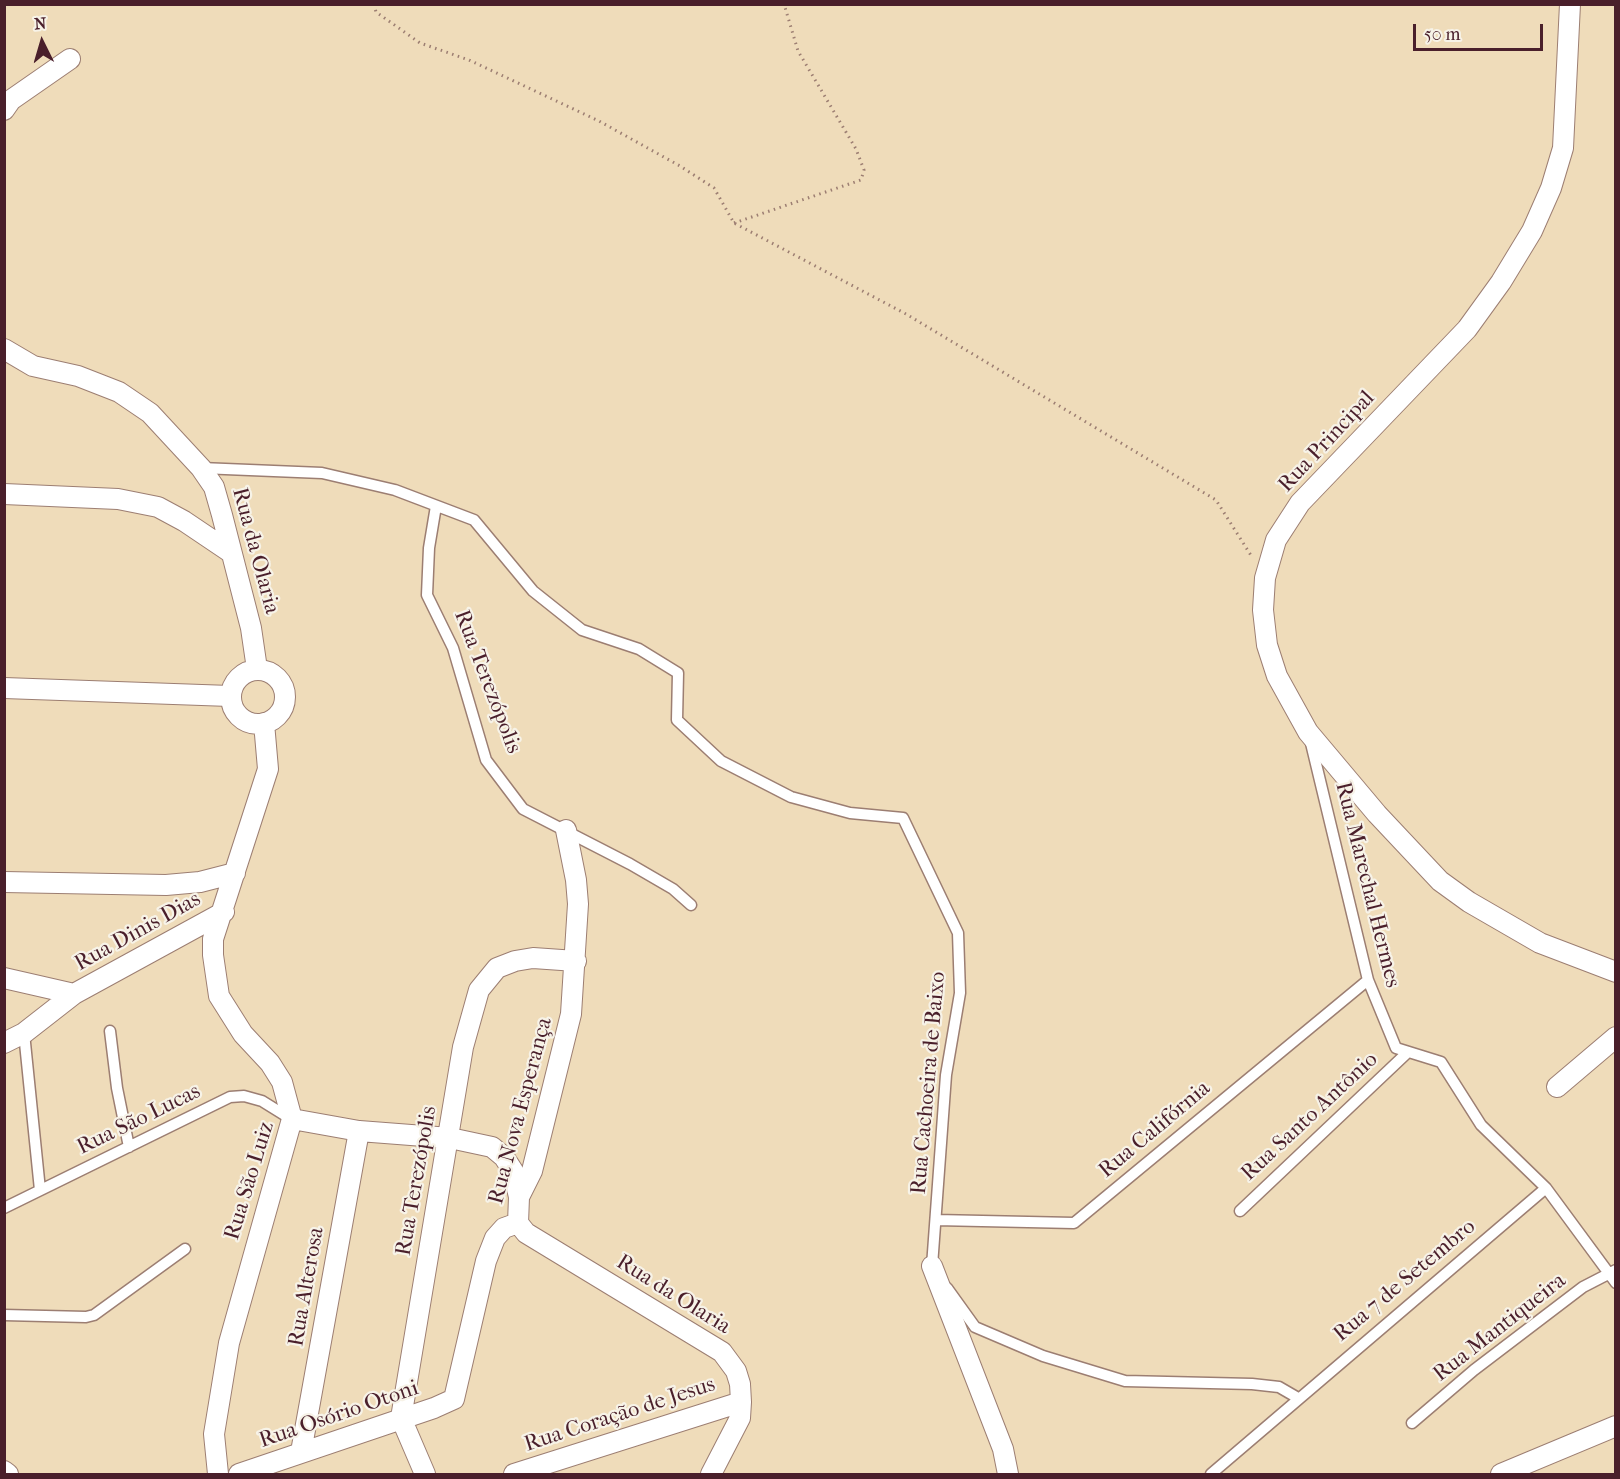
<!DOCTYPE html>
<html>
<head>
<meta charset="utf-8">
<style>
	body { margin:0 }
	#map { position:relative; width:1620px; height:1479px; overflow:hidden; background:#efdcba; font-family:"IM FELL French Canon",serif }
	canvas { display:block }
	.frame { position:absolute; inset:0; border:6px solid #4a1f2b; pointer-events:none }
	.north { position:absolute; left:12px; top:12px; width:60px; height:60px; -webkit-text-stroke:4px #f7f3e8; paint-order:stroke; rotate:355deg; font-size:16px; font-weight:700; line-height:24px; text-align:center; color:#4a1f2b }
	.north::after { content:''; display:block; margin:auto; width:21px; height:27px; background:#4a1f2b; clip-path:polygon(50% 0,100% 100%,50% 72%,0 100%) }
	.scale { position:absolute; left:1413px; top:24px; width:130px; height:27px; box-sizing:border-box; border:3px solid #4a1f2b; border-top:0; padding-left:8px; font-size:18px; line-height:21px; white-space:nowrap; color:#4a1f2b; -webkit-text-stroke:4px #f7f3e8; paint-order:stroke }
</style>
</head>
<body>
<div id="map">
<canvas width="1620" height="1479"></canvas>
<div class="frame"></div>
<div class="north">N</div>
<div class="scale">50 m</div>
</div>
<script>
const ctx = document.querySelector('canvas').getContext('2d');
ctx.lineJoin = 'round';
function shape(rows) {
  const path = new Path2D();
  for (const r of rows) {
    if (r.length === 3) {
      path.moveTo(r[0] + r[2], r[1]);
      path.arc(r[0], r[1], r[2], 0, 2 * Math.PI);
      continue;
    }
    path.moveTo(r[0], r[1]);
    for (let i = 2; i < r.length; i += 2) path.lineTo(r[i], r[i + 1]);
  }
  return path;
}
function stroke(path, color, width, dash) {
  ctx.strokeStyle = color;
  ctx.lineWidth = width;
  ctx.lineCap = dash ? 'butt' : 'round';
  ctx.setLineDash(dash || []);
  ctx.stroke(path);
}
function label(font, color, halo, rows, align = 'center') {
  ctx.font = font + ' "IM FELL French Canon",serif';
  ctx.lineWidth = 4.5;
  ctx.setLineDash([]);
  ctx.textBaseline = 'middle';
  ctx.strokeStyle = halo;
  ctx.fillStyle = color;
  for (const [text, x, y, turn = 0] of rows) {
    ctx.save();
    ctx.translate(x, y);
    ctx.rotate((+turn || 0) * Math.PI / 180);
    ctx.textAlign = isNaN(turn) ? turn : align;
    if (halo) ctx.strokeText(text, 0, 0);
    ctx.fillText(text, 0, 0);
    ctx.restore();
  }
}
const path = shape([
	[374,4,376,12,420,43,469,60,599,121,680,166,714,188,734,223,906,314,1216,500,1252,557],
	[734,223,861,180,864,170,856,149,798,51,784,4]
]);
const lane = shape([
	[201,468,322,473,395,490,474,520,533,591,582,630,639,649,678,673,677,720,721,761,791,797,850,813,903,818,958,933,960,993,946,1075,932,1266,935,1270],
	[436,506,429,548,427,595,453,648,486,760,523,809,630,864,673,889,691,905],
	[1310,739,1368,980,1396,1048,1441,1062,1481,1125,1546,1188],
	[110,1031,117,1088,129,1147],
	[24,1033,40,1190],
	[4,1208,230,1097,244,1096,262,1101,291,1119],
	[1240,1211,1408,1052],
	[936,1220,1074,1223,1368,980],
	[947,1288,975,1327,1043,1356,1125,1381,1252,1384,1279,1387,1298,1398],
	[4,1315,86,1317,94,1315,185,1249],
	[1412,1423,1474,1370,1583,1287,1616,1270],
	[1211,1474,1546,1188,1616,1283]
]);
const street = shape([
	[1570,4,1563,148,1551,188,1532,231,1501,282,1467,329,1300,503,1276,540,1265,578,1263,610,1267,645,1277,676,1308,732,1377,814,1440,881,1469,902,1540,943,1616,972],
	[4,110,11,100,70,59],
	[4,349,33,366,78,376,119,392,150,413,201,468,214,487,222,515,251,628,257,669],
	[4,494,118,499,158,507,184,521,230,552],
	[258,697,27],
	[4,688,230,696],
	[4,882,166,885,200,882,235,873],
	[4,978,74,994,224,912],
	[4,1043,24,1033,74,994],
	[1557,1087,1616,1037],
	[292,1119,359,1131,450,1138,492,1147,504,1157,513,1171,519,1197],
	[518,1223,519,1197,532,1171,571,1014,578,904,576,880,566,830],
	[518,1223,526,1233,722,1352,736,1371,740,1384,741,1402,740,1418,711,1474],
	[932,1266,1003,1449,1008,1474],
	[301,1452,359,1131],
	[4,1471,8,1474],
	[218,1474,214,1434,229,1343,292,1119,282,1082,270,1063,243,1034,219,996,213,955,213,939,268,769,264,723],
	[239,1474,434,1408,454,1399,486,1261,495,1238,504,1228,518,1223],
	[425,1474,401,1418,463,1047,479,990,497,968,515,961,533,958,576,961],
	[514,1474,741,1402],
	[1501,1474,1616,1426]
]);
const streetNames = [
	["Rua Principal",1327,442,-47],
	["Rua da Olaria",255,551,75],
	["Rua Terezópolis",487,682,69],
	["Rua Marechal Hermes",1367,885,76],
	["Rua Dinis Dias",138,932,-29],
	["Rua Cachoeira de Baixo",929,1083,-85],
	["Rua Nova Esperança",521,1111,-75],
	["Rua Santo Antônio",1310,1117,-43],
	["Rua São Lucas",139,1120,-26],
	["Rua Califórnia",1155,1130,-40],
	["Rua São Luiz",250,1181,-73],
	["Rua Terezópolis",417,1181,-80],
	["Rua 7 de Setembro",1405,1281,-40],
	["Rua Alterosa",307,1287,-80],
	["Rua da Olaria",673,1295,32],
	["Rua Mantiqueira",1500,1328,-38],
	["Rua Osório Otoni",339,1415,-19],
	["Rua Coração de Jesus",620,1415,-18]
];
stroke(lane, '#9c7e72', 13);
stroke(street, '#9c7e72', 22);
stroke(path, '#9c7e72', 3, [1.5, 4.5]);
stroke(lane, '#fff', 10);
stroke(street, '#fff', 20);
label('22px', '#4a1f2b', '#f7f3e8', streetNames);
</script>
</body>
</html>
